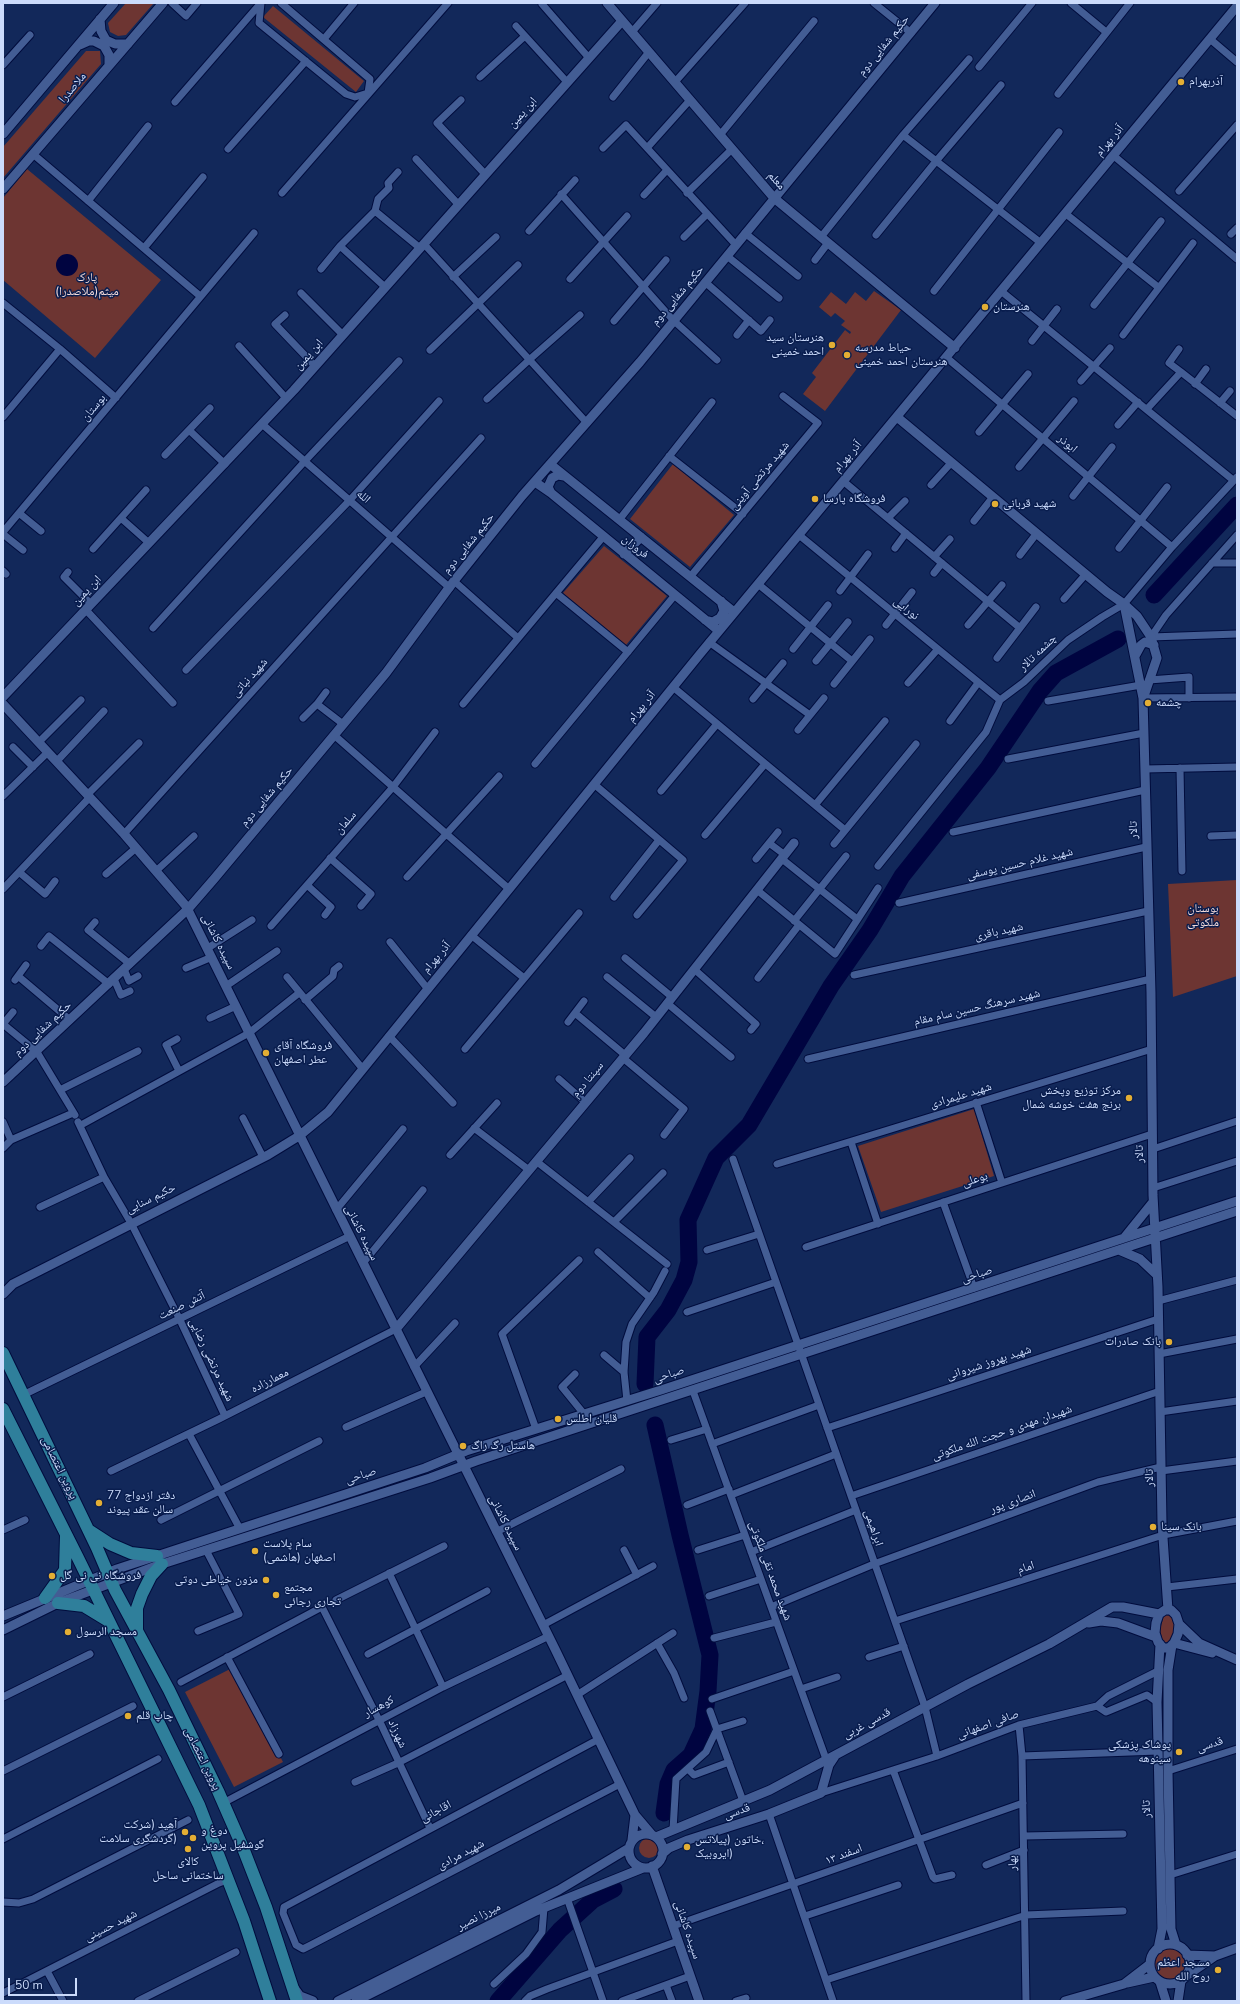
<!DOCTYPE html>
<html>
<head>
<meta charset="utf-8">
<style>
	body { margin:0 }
	#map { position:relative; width:1240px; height:2004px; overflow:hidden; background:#12285a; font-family:"Nunito Sans",sans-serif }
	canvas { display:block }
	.frame { position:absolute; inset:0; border:4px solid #cbdbfb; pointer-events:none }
	.scale { position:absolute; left:8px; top:1978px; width:69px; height:18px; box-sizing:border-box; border:2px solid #cbdbfb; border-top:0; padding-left:5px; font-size:12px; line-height:14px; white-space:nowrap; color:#cbdbfb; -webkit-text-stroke:3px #091d4e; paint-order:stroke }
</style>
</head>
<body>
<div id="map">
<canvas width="1240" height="2004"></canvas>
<div class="frame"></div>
<div class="scale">50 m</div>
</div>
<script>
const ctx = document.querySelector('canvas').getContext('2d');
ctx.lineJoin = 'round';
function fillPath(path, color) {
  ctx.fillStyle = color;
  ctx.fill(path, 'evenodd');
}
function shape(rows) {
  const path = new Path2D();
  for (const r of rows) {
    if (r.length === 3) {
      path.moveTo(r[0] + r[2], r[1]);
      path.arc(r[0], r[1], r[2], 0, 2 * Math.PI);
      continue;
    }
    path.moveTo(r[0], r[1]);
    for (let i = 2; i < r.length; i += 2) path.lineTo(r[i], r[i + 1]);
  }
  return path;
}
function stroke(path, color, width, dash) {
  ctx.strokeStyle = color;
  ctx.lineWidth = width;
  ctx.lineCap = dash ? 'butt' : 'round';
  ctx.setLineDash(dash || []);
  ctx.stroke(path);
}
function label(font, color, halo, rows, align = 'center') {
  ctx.font = font + ' "Nunito Sans","Noto Naskh Arabic",sans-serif';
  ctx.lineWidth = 3;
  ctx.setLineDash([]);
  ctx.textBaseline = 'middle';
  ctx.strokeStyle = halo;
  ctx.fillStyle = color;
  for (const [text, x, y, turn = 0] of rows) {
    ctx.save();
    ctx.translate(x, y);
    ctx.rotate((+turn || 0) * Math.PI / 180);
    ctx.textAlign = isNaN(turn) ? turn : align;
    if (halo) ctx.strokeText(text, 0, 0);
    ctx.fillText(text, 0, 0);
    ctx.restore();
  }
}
const green = shape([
	[126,3,154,3,126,35,118,36,110,32,108,23],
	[273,6,364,81,356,92,263,17],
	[86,51,100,51,101,64,3,178,3,147],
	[27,169,161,280,95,358,3,280,3,198],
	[874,291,901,310,825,411,803,394,816,377,812,373,845,330,850,334,851,332,841,325,845,321,835,313,831,317,819,307,831,292,846,304,855,292,866,301],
	[673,464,734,515,690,567,630,519],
	[604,546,667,596,626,645,563,593],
	[1237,880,1237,976,1173,997,1168,884],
	[974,1109,994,1176,881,1212,858,1146],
	[1164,1615,1173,1616,1175,1627,1173,1637,1168,1642,1163,1642,1160,1630],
	[234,1667,283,1762,234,1787,185,1692],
	[649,1848,10],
	[1170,1964,16]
]);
const water = shape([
	[67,265,11]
]);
const river = shape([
	[1154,595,1237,505],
	[645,1384,647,1337,668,1310,684,1280,689,1262,688,1220,716,1158,749,1125,831,986,870,930,902,876,988,768,1040,691,1056,673,1118,639],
	[655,1425,680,1535,710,1655,708,1691,703,1729,691,1755,674,1770,668,1784,664,1813],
	[498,2001,560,1930,593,1900,614,1889]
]);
const minor = shape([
	[172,3,186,16,197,3],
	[261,3,259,23,346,94,355,97,368,93],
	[281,3,370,79,368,93],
	[874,3,911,33],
	[1071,3,1106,32],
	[542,4,589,58],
	[516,26,567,82],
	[632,32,657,3],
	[324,39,354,3],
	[1210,39,1237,62],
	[3,65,30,35],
	[979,67,1032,3],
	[480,77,525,36],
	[675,82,745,3],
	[1058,94,1130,3],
	[613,97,649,52],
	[461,100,437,123,485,174],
	[175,102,260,4],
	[720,135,814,21],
	[903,135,1041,243],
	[603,148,626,125,736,245],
	[647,148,690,100],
	[228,149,306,61],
	[33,154,200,296],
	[1114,156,1237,259],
	[416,159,458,204],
	[1179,191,1237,125],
	[282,193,448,3],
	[687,193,732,149],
	[561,194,673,320,717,360],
	[644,195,667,170],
	[88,201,148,126],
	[375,211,420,248],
	[1066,214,1158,287],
	[529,231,575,180],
	[745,233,798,276],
	[1231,234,1237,228],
	[876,235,937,160,1001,85],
	[684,237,707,214],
	[821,237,903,135,969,59],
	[424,244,587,423],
	[340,246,385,287],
	[144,248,203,177],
	[727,256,779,298],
	[815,260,828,243],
	[321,269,340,246,375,211,378,199,389,188,388,183,398,172],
	[453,277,496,237],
	[570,279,627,216],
	[705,282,761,331,770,320],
	[934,291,1059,132],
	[1001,291,1233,480],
	[301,293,343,335],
	[3,303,60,349,116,398],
	[1094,305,1161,221],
	[285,315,275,324,315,366],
	[614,321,666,260],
	[737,335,749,320],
	[1123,335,1193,243],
	[1032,341,1057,309],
	[239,346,286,398],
	[1179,349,1169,363,1181,372],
	[430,350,518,265],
	[947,358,1172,547],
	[1081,381,1110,348],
	[1195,384,1206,369],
	[487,399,529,360,580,315],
	[1220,403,1230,391],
	[1147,409,1181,372,1237,416],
	[3,417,60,349],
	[262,424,450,588],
	[1118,425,1138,402],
	[189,430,225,464],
	[979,432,1028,374],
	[165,455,210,408],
	[669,456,743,514],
	[1019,467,1074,401],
	[843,481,1020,628],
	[931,485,951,463],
	[1073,496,1112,447],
	[19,513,41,531],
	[888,518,905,501],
	[122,519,149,543],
	[619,520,712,402],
	[974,521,993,497],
	[3,532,254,233],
	[3,534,23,550],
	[799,535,1000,700],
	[895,548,906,533],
	[1119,548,1167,487],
	[93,549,146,490],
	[1020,555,1037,533],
	[934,557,950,539],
	[1212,563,1237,563],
	[3,571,6,574],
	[68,572,64,577,91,604],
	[934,573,942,563],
	[690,577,818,423,783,396],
	[454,581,518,638],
	[758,584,852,661],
	[840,591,868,554],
	[556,593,628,652],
	[1064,599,1086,574],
	[86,610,173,703],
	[886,625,912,592],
	[968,625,1002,585],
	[153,628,305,461,399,361],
	[1151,637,1166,615,1237,535],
	[1151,637,1237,634],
	[709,642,810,715],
	[793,649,828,605],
	[997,658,1036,607],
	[816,661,848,622],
	[186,670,350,500,439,401],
	[1149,680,1189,677,1189,698],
	[908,683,938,649],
	[834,684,870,639],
	[673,687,845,830],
	[326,692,317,704,343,724],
	[1143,698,1237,697],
	[753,699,783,663],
	[1048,701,1141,685],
	[463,704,603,537],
	[303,718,317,704],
	[950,721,978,683],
	[798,730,824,698],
	[334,735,509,889],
	[39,742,81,700],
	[13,747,33,767],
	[1008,759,1144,733],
	[57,761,104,711],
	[535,764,675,595],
	[1180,768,1182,871],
	[1145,769,1237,767],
	[594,784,683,860,637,915],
	[661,791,717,724],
	[87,795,139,743],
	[3,796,48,752],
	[815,805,885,721],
	[953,832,1145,790],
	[124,834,481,438],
	[705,835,765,764],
	[1211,836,1237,835],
	[769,843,785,855],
	[834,844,916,744],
	[330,858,371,894,361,906],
	[756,859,778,832],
	[782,859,857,919],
	[878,866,986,732,1000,700,1024,682,1068,640,1102,617,1124,604,1172,547,1237,477],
	[156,871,194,836],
	[19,872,45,894,55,881],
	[106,874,136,848],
	[407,877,499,776],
	[307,885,331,907,325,915],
	[3,889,90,797],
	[757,890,835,954,878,888],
	[614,897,659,840],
	[899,903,1146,847],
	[794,921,846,856],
	[95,922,88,930,130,964],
	[271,926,393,787,435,732],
	[471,935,524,978],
	[390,942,427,988],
	[41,946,49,936,109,984],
	[208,948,252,920],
	[625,958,672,997],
	[186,968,212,957],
	[124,969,129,981,138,976],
	[694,969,756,1024,751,1030],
	[854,975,1148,911],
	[18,976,70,1020],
	[287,977,362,1068],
	[607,977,656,1017],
	[758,978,799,925],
	[114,979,121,995,130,991],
	[15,980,26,965],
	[226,986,277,951],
	[305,1000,333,976,334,970,339,966],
	[667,1003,731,1057],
	[13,1012,3,1024,37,1052,75,1115],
	[575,1013,625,1055],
	[210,1018,236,1006],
	[568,1022,584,1001],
	[389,1036,453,1103],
	[177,1039,166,1045,179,1071],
	[465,1049,579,913],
	[623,1058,684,1109,664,1135],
	[808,1059,1151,979],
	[559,1079,585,1102],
	[60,1090,138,1051],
	[976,1102,1002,1183],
	[243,1118,263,1157],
	[3,1122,11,1140,73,1113],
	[78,1122,104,1177,131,1223,180,1320,225,1416],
	[81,1125,249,1033,299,993],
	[474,1128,529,1170],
	[851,1142,878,1224],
	[3,1148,11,1140],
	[1153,1149,1237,1121],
	[450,1155,497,1103],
	[733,1159,925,1707,937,1756],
	[536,1161,667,1264],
	[777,1164,1152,1049],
	[1153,1188,1237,1161],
	[588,1202,630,1158],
	[943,1202,974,1288],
	[40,1207,104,1177],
	[336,1210,403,1129],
	[614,1222,663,1173],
	[806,1247,1152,1134],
	[707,1250,759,1234],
	[598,1252,650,1298],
	[363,1263,423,1190],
	[1158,1301,1237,1280],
	[687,1312,776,1282],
	[1159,1354,1237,1339],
	[604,1355,624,1372],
	[414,1367,455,1323],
	[575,1374,562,1387,584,1414],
	[693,1391,826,1759],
	[23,1395,350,1236],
	[627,1401,624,1372,626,1342,632,1324,654,1292,665,1271],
	[1160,1412,1237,1401],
	[346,1427,426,1392],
	[827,1428,1158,1319],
	[536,1429,502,1334,579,1260],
	[189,1434,240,1529],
	[671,1440,707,1429],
	[712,1444,819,1405],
	[111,1471,219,1419,396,1329],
	[1161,1471,1237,1461],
	[731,1495,836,1454],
	[851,1496,1160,1391],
	[687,1505,729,1489],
	[161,1520,319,1441],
	[3,1530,25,1520],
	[496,1532,621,1469],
	[624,1550,637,1575],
	[698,1550,745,1535],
	[751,1552,856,1510],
	[389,1573,443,1687],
	[1167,1587,1237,1579],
	[709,1596,761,1579],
	[336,1600,444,1546],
	[771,1607,874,1564,1098,1482,1161,1467],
	[895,1621,1163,1535,1237,1521],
	[543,1625,653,1566],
	[198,1631,239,1614,206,1550],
	[714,1638,776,1622],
	[657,1643,674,1673,684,1698],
	[368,1654,487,1591],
	[227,1657,279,1754],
	[869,1657,904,1646],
	[181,1682,322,1607,379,1720,430,1828],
	[801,1689,837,1677],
	[577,1695,673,1633],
	[3,1697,90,1654],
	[712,1699,794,1671],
	[1097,1706,1106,1712,1147,1695,1157,1702],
	[710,1711,743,1801],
	[1019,1725,1022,1756,1026,2001],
	[599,1739,284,1907,283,1913,296,1945,303,1949,311,1945,620,1784],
	[1022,1756,1158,1751],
	[688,1769,694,1775,729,1762],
	[893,1770,933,1877,935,1879,952,1875],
	[3,1771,133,1706],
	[1168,1771,1237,1749],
	[355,1782,398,1763,568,1675],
	[821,1793,937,1756,1019,1725,1097,1706,1108,1696,1158,1671],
	[223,1803,443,1687,549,1636],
	[769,1814,833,2001],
	[673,1830,676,1779,706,1752,717,1729,743,1721],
	[1024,1836,1123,1834],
	[3,1839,158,1759],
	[986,1865,1024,1850],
	[1170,1875,1237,1854],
	[567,1898,603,2001],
	[3,1902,19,1903,33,1899,188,1820],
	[805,1916,898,1885],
	[673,1926,1023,1803],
	[47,1971,63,2001],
	[826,1980,1026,1915,1123,1911],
	[494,1984,526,1954,542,1932,544,1908],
	[666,1985,672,2001],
	[3,1993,219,1883,229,1879],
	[138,2001,236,1952],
	[525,2001,530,1996,547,1989,678,1941],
	[622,2001,690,1976],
	[736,2001,746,1998]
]);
const tertiary = shape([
	[607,3,774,198,955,348],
	[100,19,101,31,106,40,115,44,128,44],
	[80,45,89,41,94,41,104,46,109,55,109,65],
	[3,134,114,3],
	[3,189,163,3],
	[897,417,1107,592,1124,604,1137,616,1151,637,1157,658,1144,696],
	[550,464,734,612],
	[535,482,551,493,719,631],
	[551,493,548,487,552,478,558,475,564,476],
	[624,554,641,537],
	[1124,604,1143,698,1151,993,1153,1195,1158,1287,1162,1523,1168,1610],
	[705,620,713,622,720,618,724,611,721,601],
	[1135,656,1141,645,1145,642,1154,645],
	[3,697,294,390,622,21],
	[3,704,124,834,186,906,555,1649,635,1815,652,1835],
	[3,1082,188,909,214,879,386,673,454,581,522,496,640,362,935,3],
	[1124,1238,1153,1202],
	[1119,1250,1140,1259,1157,1275],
	[3,1294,13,1284,268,1155,299,1136,328,1112,700,654,1237,6],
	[396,1329,644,1033,794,843],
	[1165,1610,1171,1610,1176,1615,1179,1624,1178,1634,1174,1643,1169,1648,1163,1648,1158,1642,1155,1633,1156,1623,1159,1614,1165,1610],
	[3,1616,117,1569,425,1468,466,1451,661,1390,1237,1201],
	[1089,1623,1101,1621,1118,1623,1156,1637],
	[1179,1624,1199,1643,1237,1660],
	[3,1630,58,1603,156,1566,430,1478,476,1461,1237,1211],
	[1174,1643,1212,1653],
	[1172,1645,1168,1670,1168,1771,1171,1929,1176,1945],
	[646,1851,17],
	[656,1837,770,1790,968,1684,1049,1644,1112,1607,1123,1607,1159,1614],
	[632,1840,635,1815],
	[662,1854,669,1848,688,1840,769,1814,821,1793,829,1765,835,1756],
	[652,1866,699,2001],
	[1170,1964,20],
	[1158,1949,1162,1929,1157,1702,1160,1644],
	[1187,1955,1215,1956],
	[1186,1976,1215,1956,1237,1948],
	[1160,1982,1166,2001],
	[1127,1983,1154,1977],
	[295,1989,300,1996,313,2001],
	[338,2001,559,1890,629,1848],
	[356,2001,536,1911,643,1868],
	[1065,2001,1124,1984,1150,1964],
	[1178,2001,1181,1981]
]);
const primary = shape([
	[3,1353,97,1548,115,1590,169,1690,218,1791,243,1848,266,1907,297,2001],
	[3,1409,78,1558,199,1805,244,1921,270,2001],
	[90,1531,110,1544,131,1553,157,1556],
	[45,1598,65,1570,66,1536],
	[58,1603,84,1606,107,1620],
	[137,1629,137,1608,142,1594,151,1576,162,1564]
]);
const markers = [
	[1181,82,4,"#e3ae34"],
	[985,307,4,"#e3ae34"],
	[832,345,4,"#e3ae34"],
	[847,355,4,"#e3ae34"],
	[815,499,4,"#e3ae34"],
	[995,504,4,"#e3ae34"],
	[1148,703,4,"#e3ae34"],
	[266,1053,4,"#e3ae34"],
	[1129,1098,4,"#e3ae34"],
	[1169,1342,4,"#e3ae34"],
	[558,1419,4,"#e3ae34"],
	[463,1446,4,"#e3ae34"],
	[99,1503,4,"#e3ae34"],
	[1153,1527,4,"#e3ae34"],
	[255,1551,4,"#e3ae34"],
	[52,1576,4,"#e3ae34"],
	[266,1580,4,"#e3ae34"],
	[276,1595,4,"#e3ae34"],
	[68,1632,4,"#e3ae34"],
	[128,1716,4,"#e3ae34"],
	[1179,1752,4,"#e3ae34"],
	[185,1832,4,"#e3ae34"],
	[193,1838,4,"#e3ae34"],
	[687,1847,4,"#e3ae34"],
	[188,1849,4,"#e3ae34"],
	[1218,1970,4,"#e3ae34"]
];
const streetNames = [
	["حکیم شفایی دوم",884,46,-51],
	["ملاصدرا",73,88,-50],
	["ابن یمین",523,113,-48],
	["آذر بهرام",1110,141,-50],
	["معلم",776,181,48],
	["حکیم شفایی دوم",678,296,-50],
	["ابن یمین",309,355,-48],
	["بوستان",94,408,-50],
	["ابوذر",1067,444,40],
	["آذر بهرام",848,457,-50],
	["شهید مرتضی آوینی",760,476,-50],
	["الله",363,497,41],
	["حکیم شفایی دوم",469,544,-51],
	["فروزان",635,547,39],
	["ابن یمین",87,591,-47],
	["نورایی",906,609,39],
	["چشمه تالار",1038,653,-44],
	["شهید نباتی",250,678,-48],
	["آذر بهرام",642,707,-51],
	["حکیم شفایی دوم",267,797,-50],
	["سلمان",346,823,-49],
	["تالار",1134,830,-91],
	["شهید غلام حسین یوسفی",1020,864,-13],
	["شهید باقری",999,932,-12],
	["سپیده کاشانی",218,942,63],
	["آذر بهرام",437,958,-50],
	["شهید سرهنگ حسین سام مقام",977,1008,-13],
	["حکیم شفایی دوم",43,1029,-43],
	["سپنتا دوم",588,1080,-50],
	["شهید علیمرادی",961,1096,-17],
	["تالار",1140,1154,-91],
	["بوعلی",975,1180,-18],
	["حکیم سنایی",151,1199,-26],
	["سپیده کاشانی",361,1233,63],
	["صباحی",977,1275,-18],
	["آتش صنعت",182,1306,-26],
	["شهید مرتضی رضایی",211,1360,65],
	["شهید بهروز شیروانی",989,1363,-18],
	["صباحی",669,1375,-18],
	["معمارزاده",270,1381,-27],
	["شهیدان مهدی و حجت الله ملکوتی",1002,1433,-19],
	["پروین اعتصامی",59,1468,64],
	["صباحی",361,1476,-18],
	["تالار",1150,1478,-91],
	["انصاری پور",1013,1502,-20],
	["سپیده کاشانی",505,1523,63],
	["ابراهیمی",873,1528,72],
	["امام",1026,1568,-18],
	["شهید محمد تقی ملکوتی",770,1571,70],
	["کوهسار",379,1707,-28],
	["قدسی غربی",867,1724,-28],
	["صافی اصفهانی",988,1725,-20],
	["شهرزاد",397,1734,66],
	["قدسی",1210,1745,-18],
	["پروین اعتصامی",202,1759,64],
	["تالار",1147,1809,-92],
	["اقاجانی",436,1812,-28],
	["قدسی",737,1812,-19],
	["شهید مرادی",461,1855,-28],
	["اسفند ۱۳",844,1855,-21],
	["بهار",1013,1863,-91],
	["میرزا نصیر",479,1917,-27],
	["شهید حسینی",111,1926,-27],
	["سپیده کاشانی",687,1930,71]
];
const poiNames = [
	["آذربهرام",1189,82],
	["هنرستان",993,307],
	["هنرستان سید",824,338,"right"],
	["احمد خمینی",824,352,"right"],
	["حیاط مدرسه",855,348],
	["هنرستان احمد خمینی",855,362],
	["فروشگاه پارسا",823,499],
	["شهید قربانی",1003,504],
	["چشمه",1156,703],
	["فروشگاه آقای",274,1046],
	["عطر اصفهان",274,1060],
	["مرکز توزیع وپخش",1121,1091,"right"],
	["برنج هفت خوشه شمال",1121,1105,"right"],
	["بانک صادرات",1161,1342,"right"],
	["قلیان اطلس",566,1419],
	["هاستل رگ راگ",471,1446],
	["دفتر ازدواج 77",107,1496],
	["سالن عقد پیوند",107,1510],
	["بانک سینا",1161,1527],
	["سام پلاست",263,1544],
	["اصفهان (هاشمی)",263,1558],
	["فروشگاه نی نی گل",60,1576],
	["مزون خیاطی دوتی",258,1580,"right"],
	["مجتمع",284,1588],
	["تجاری رجائی",284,1602],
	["مسجد الرسول",76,1632],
	["چاپ قلم",136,1716],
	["پوشاک پزشکی",1171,1745,"right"],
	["سینوهه",1171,1759,"right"],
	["آهید (شرکت",177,1825,"right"],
	["گردشگری سلامت)",177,1839,"right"],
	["دوغ و",201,1831],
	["گوشفیل پروین",201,1845],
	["خاتون (پیلاتس،",695,1840],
	["ایروبیک)",695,1854],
	["کالای",188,1862,"center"],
	["ساختمانی ساحل",188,1876,"center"],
	["مسجد اعظم",1210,1963,"right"],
	["روح الله",1210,1977,"right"]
];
const parkNames = [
	["پارک",87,278],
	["میثم(ملاصدرا)",87,292],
	["بوستان",1203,909],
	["ملکوتی",1203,923]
];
fillPath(green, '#6d3532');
fillPath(water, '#000440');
stroke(river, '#000440', 17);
stroke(minor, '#010c3d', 9);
stroke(tertiary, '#010c3d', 11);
stroke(primary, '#010c3d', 14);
stroke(minor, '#435d94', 7);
stroke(tertiary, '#435d94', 9);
stroke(primary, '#2f7f9b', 12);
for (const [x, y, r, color] of markers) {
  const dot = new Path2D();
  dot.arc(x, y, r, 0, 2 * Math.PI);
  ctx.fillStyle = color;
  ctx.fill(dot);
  stroke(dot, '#091d4e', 1.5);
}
label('12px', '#cbdbfb', '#091d4e', streetNames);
label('12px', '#cbdbfb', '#091d4e', poiNames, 'left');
label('12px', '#f6dcda', '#091d4e', parkNames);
</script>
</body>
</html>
